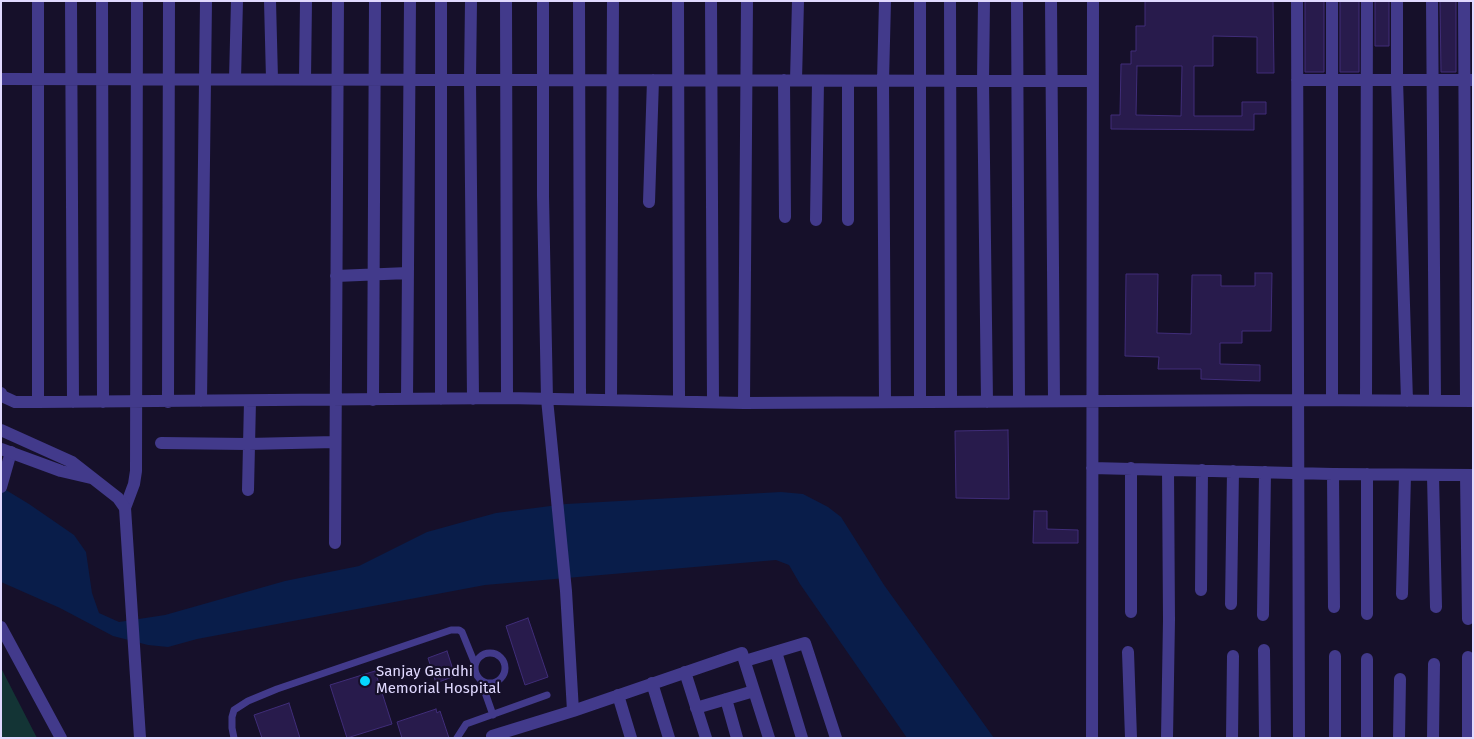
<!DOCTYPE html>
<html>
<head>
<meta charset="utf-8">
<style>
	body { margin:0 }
	#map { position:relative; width:1474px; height:739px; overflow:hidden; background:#16102a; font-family:"Fira Sans",sans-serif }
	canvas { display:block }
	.frame { position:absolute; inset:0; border:2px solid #e0d9ff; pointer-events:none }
</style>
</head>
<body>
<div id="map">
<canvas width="1474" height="739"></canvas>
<div class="frame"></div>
</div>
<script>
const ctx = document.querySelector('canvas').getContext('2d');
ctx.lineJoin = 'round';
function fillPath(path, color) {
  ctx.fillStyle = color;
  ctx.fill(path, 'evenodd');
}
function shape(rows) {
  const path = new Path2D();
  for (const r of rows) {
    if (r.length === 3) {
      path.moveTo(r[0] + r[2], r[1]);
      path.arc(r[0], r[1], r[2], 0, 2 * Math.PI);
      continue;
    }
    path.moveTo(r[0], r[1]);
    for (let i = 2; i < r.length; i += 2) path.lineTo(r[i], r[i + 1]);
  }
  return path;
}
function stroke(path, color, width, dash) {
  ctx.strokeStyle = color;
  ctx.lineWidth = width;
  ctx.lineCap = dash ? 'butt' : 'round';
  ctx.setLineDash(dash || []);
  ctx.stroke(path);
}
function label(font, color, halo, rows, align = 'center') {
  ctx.font = font + ' "Fira Sans",sans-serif';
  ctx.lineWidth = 4.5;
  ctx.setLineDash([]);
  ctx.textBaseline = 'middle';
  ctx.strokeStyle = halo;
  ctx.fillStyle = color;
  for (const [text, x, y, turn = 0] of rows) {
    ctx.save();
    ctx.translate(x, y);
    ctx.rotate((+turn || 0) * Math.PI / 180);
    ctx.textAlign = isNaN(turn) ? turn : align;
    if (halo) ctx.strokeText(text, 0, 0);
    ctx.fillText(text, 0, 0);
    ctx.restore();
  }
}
const green = shape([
	[1,668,37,738,1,738]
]);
const water = shape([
	[1,487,29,504,74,535,86,552,92,593,99,613,119,622,165,615,285,581,359,566,427,532,496,513,566,504,781,492,803,494,828,507,841,517,884,585,994,738,907,738,800,584,789,565,776,560,485,585,197,639,168,647,148,645,113,636,60,608,1,582]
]);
const building = shape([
	[1145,1,1273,1,1274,73,1257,73,1257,37,1213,36,1213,66,1194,66,1194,116,1242,116,1242,102,1266,102,1266,114,1254,114,1254,130,1111,129,1111,115,1120,115,1121,64,1131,64,1131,51,1136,51,1136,26,1145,26,1145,1],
	[1137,66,1182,66,1181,116,1136,115,1137,66],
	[1305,1,1324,1,1324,72,1305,72,1305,1],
	[1340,1,1359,1,1359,72,1340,72,1340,1],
	[1375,1,1389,1,1389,46,1375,46,1375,1],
	[1440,1,1456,1,1456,72,1441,72,1440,1],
	[1255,273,1272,273,1271,331,1242,331,1242,343,1220,343,1220,364,1260,365,1260,381,1201,379,1201,369,1158,369,1159,357,1125,356,1126,274,1158,274,1157,333,1191,334,1192,275,1221,275,1221,286,1255,286,1255,273],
	[1008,430,1009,499,956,498,955,431,1008,430],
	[1034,511,1047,511,1047,529,1078,530,1078,543,1033,543,1034,511],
	[528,618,548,677,525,685,506,626,528,618],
	[447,651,455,676,436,683,428,658,447,651],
	[375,671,392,724,347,738,330,685,375,671],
	[289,703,300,738,262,738,254,715,289,703],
	[436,709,437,713,440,711,449,738,402,738,397,722,436,709]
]);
const service = shape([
	[490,668,15],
	[481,681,493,715],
	[234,738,232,728,232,717,234,710,248,701,277,689,451,630,459,630,462,632,475,664],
	[457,738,466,724,547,695]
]);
const minor = shape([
	[71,1,73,402],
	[102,1,103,402],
	[270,1,272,79],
	[441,1,441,399],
	[471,1,470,80,473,399],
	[506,1,507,398],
	[543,1,543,196,547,399,566,591,573,711],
	[579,1,580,399],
	[678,1,679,401],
	[711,1,713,402],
	[950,1,951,402],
	[984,1,983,81,987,402],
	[1017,1,1019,401],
	[1051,1,1054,401],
	[1297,1,1299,738],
	[1397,1,1397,80,1407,401],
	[1432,1,1435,401],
	[1464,1,1466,401],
	[1,79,1092,81],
	[235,79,237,1],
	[305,79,306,1],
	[784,80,785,217],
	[796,80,798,1],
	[1297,80,1473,80],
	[649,202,653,80],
	[816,220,818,81],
	[848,220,848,81],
	[336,276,408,273],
	[1,393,2,396,15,402,38,402,507,398,744,403,1297,400,1473,401],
	[407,399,410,1],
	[373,400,375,1],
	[611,400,613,1],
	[1332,400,1332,1],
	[1366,400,1367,1],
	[201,401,206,1],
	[38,402,38,1],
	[168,402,169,1],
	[885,402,883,81,885,1],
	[920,402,920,1],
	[744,403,747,1],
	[161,443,248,444,335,442],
	[1092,468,1333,474,1473,475],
	[1333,474,1334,607],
	[1367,474,1367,614],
	[1466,475,1468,619],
	[1433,476,1436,607],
	[1,487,11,452],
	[248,490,250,401],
	[125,508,134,484,136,471,137,1],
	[335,543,338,1],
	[1201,590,1202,470],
	[1402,594,1405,475],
	[1231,604,1233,471],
	[1131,612,1131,468],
	[1263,615,1265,472],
	[1,627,61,738],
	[1264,650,1265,738],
	[776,652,802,738],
	[1128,652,1131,738],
	[745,661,805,643,836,738],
	[685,672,706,738],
	[652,683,669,738],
	[618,695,631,738],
	[726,699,737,738],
	[696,708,754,691],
	[493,738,492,736,573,711,742,653,769,738],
	[1092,738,1093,1],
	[1167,738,1169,620,1168,470],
	[1232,738,1233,656],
	[1335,738,1335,656],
	[1367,738,1367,659],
	[1399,738,1400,679],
	[1433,738,1434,664],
	[1468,738,1468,657]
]);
const tertiary = shape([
	[1,430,72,462,118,498,125,508,140,738],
	[1,449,61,471,91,478]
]);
const markers = [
	[365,681,6,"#05d7ff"]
];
const poiNames = [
	["Sanjay Gandhi",376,672],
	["Memorial Hospital",376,689]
];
fillPath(green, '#133435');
fillPath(water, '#091d4a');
fillPath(building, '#281b4c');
stroke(building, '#402d79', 1);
stroke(service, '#423a8b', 7);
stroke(minor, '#423a8b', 12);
stroke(tertiary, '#423a8b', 12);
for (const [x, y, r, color] of markers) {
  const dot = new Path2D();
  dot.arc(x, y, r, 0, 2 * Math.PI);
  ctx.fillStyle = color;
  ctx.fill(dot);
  stroke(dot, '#16102a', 2);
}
label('15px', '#e0d9ff', '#16102a', poiNames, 'left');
</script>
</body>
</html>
